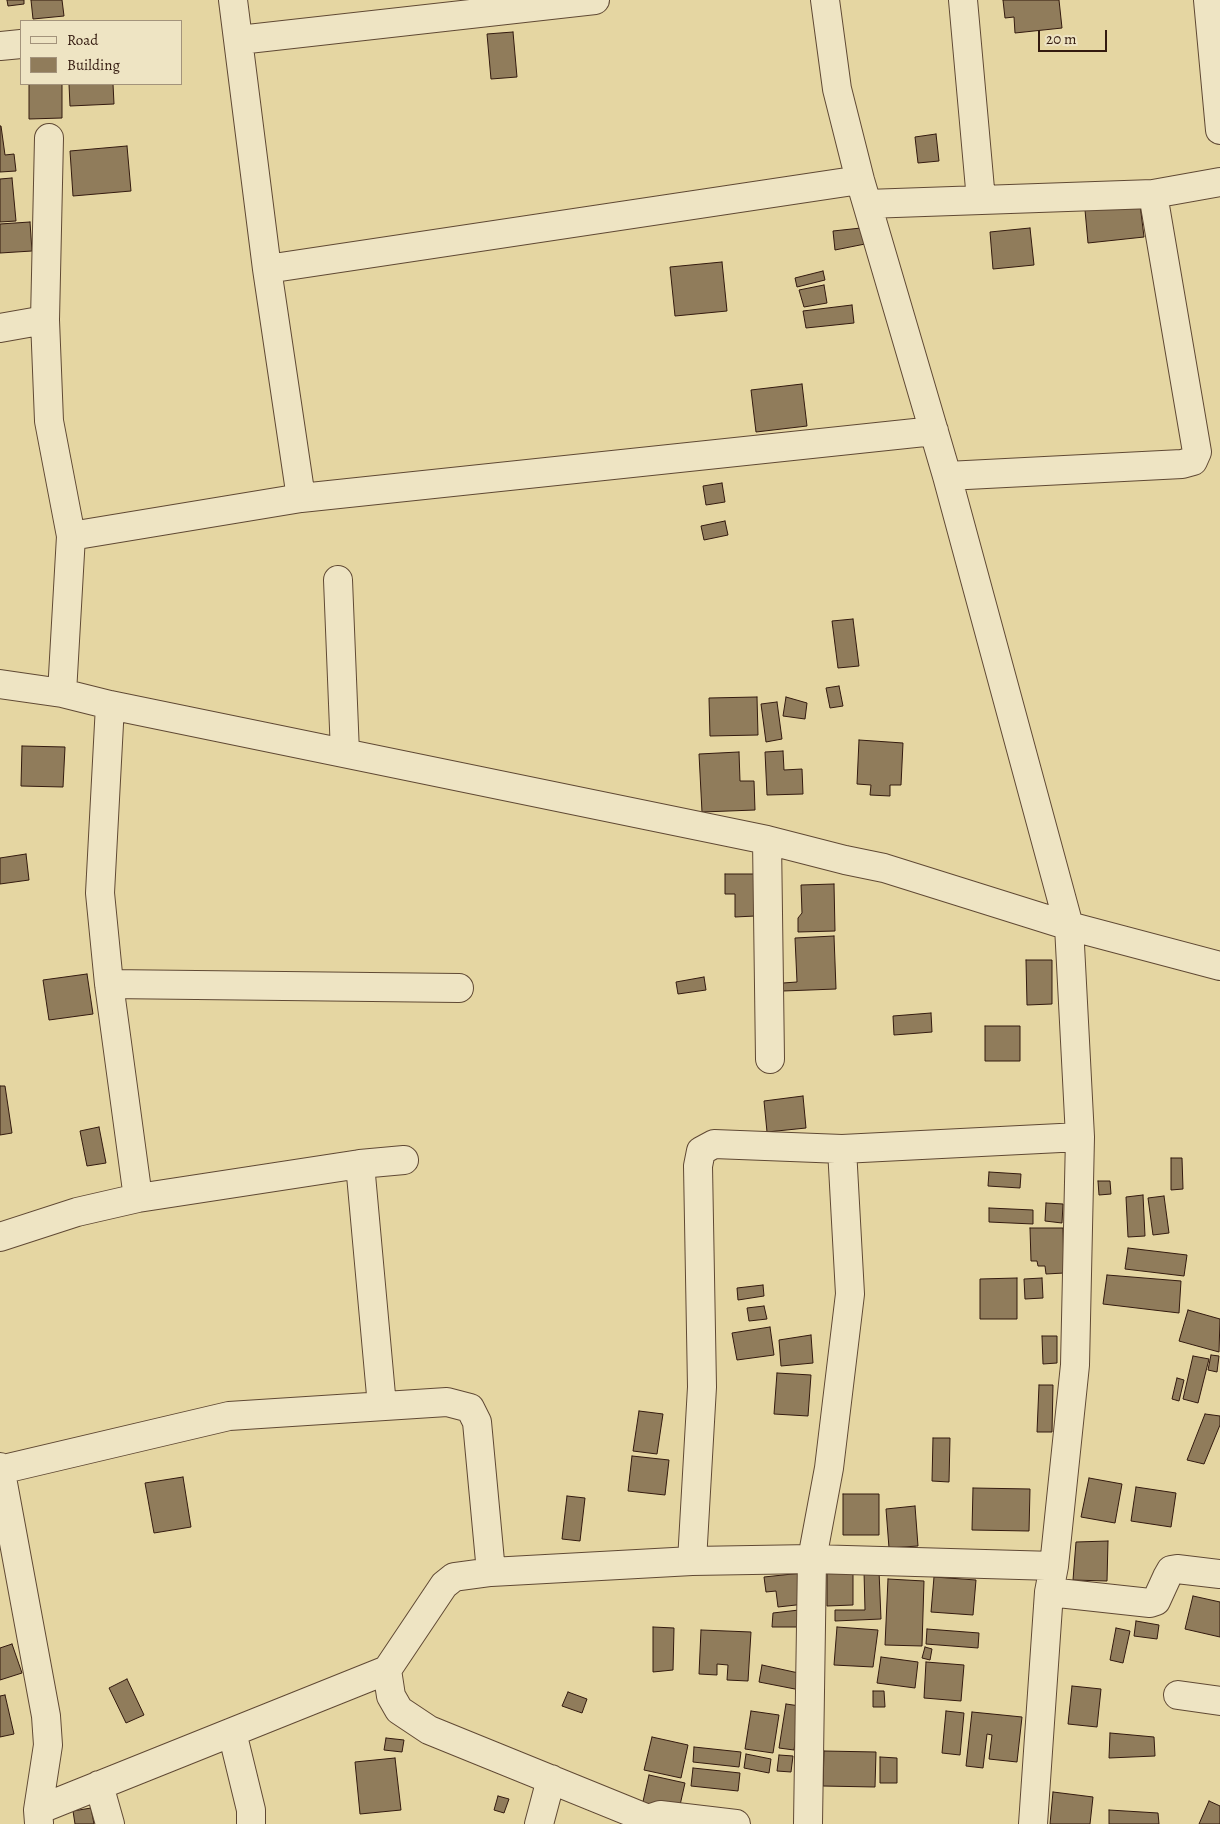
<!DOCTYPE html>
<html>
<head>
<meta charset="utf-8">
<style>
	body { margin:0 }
	#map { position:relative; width:1220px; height:1824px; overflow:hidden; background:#e5d6a2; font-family:Alegreya,serif }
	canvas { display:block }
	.legend { position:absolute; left:20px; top:20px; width:162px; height:65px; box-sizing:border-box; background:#eee4c3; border:1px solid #a3937b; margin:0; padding:6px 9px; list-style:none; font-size:15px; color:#331a0f }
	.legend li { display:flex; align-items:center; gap:10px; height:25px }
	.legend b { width:25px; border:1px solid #a3937b }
	.scale { position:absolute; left:1038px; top:30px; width:69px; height:22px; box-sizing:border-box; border:2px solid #331a0f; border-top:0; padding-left:6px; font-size:15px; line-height:18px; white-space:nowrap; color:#331a0f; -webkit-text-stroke:4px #eee4c3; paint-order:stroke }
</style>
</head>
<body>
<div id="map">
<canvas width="1220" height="1824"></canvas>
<ul class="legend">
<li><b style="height:6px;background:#eee4c3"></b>Road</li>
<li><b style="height:14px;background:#907c5b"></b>Building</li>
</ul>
<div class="scale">20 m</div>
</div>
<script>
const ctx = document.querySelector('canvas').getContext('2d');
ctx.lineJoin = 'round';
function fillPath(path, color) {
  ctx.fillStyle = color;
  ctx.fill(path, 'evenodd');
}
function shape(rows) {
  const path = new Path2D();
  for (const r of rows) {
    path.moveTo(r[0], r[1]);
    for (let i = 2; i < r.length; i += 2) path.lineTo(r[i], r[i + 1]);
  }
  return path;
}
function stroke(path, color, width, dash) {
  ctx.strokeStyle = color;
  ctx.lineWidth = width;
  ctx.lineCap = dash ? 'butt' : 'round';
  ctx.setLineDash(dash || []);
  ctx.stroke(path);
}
const building = shape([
	[7,0,24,0,24,4,8,6,7,0],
	[31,0,62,0,64,16,33,19,31,0],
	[1003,0,1059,0,1062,28,1015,33,1014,17,1005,18,1003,0],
	[513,32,517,77,491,79,487,34,513,32],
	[29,84,62,84,62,118,29,119,29,84],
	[69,84,113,84,114,104,70,106,69,84],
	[0,126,1,126,5,155,14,154,16,171,0,172,0,126],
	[936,134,939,161,918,163,915,137,936,134],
	[127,146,131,191,73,196,70,151,127,146],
	[12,178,16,221,0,222,0,179,12,178],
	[1140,204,1144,237,1088,243,1085,210,1140,204],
	[30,222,32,251,0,253,0,224,30,222],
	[861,228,865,244,835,250,833,231,861,228],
	[1030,228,1034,265,993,269,990,232,1030,228],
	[722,262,727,311,675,316,670,267,722,262],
	[823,271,825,280,797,287,795,278,823,271],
	[824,285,827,303,804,307,799,290,824,285],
	[852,305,854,323,806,328,803,311,852,305],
	[802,384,807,426,756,432,751,390,802,384],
	[722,483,725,502,706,505,703,486,722,483],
	[725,521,728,535,704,540,701,526,725,521],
	[853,619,859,666,838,668,832,621,853,619],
	[839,686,843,706,830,708,826,688,839,686],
	[757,697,758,735,710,736,709,698,757,697],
	[786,697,807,703,805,719,783,716,786,697],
	[777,702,782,739,766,742,761,704,777,702],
	[859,740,903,743,901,785,890,785,890,796,870,795,871,785,857,784,859,740],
	[22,746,65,747,63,787,21,786,22,746],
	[783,751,784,770,802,769,803,794,767,795,765,752,783,751],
	[739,752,740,781,754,781,755,810,702,812,699,754,739,752],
	[26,854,29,880,0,884,0,858,26,854],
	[725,874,754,874,755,916,735,917,735,894,725,894,725,874],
	[834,884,835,931,798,932,798,918,802,913,801,885,834,884],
	[834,936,836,989,783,991,783,983,797,982,795,938,834,936],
	[1026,960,1052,960,1052,1004,1027,1005,1026,960],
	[87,974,93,1014,49,1020,43,980,87,974],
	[704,977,706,990,678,994,676,982,704,977],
	[931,1013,932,1032,894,1035,893,1016,931,1013],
	[985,1026,1020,1026,1020,1061,985,1061,985,1026],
	[0,1086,5,1086,12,1133,0,1135,0,1086],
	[803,1096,806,1128,767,1132,764,1101,803,1096],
	[99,1127,106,1163,87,1166,80,1131,99,1127],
	[1171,1158,1182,1158,1183,1189,1171,1190,1171,1158],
	[989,1172,1021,1174,1020,1188,988,1186,989,1172],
	[1098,1181,1110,1181,1111,1194,1099,1195,1098,1181],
	[1143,1195,1145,1236,1128,1237,1126,1197,1143,1195],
	[1164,1196,1169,1233,1153,1235,1148,1198,1164,1196],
	[1046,1203,1063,1204,1062,1223,1045,1221,1046,1203],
	[989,1208,1033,1210,1033,1224,989,1222,989,1208],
	[1030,1228,1063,1228,1064,1273,1046,1274,1045,1266,1038,1266,1037,1261,1031,1261,1030,1228],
	[1128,1248,1187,1255,1184,1276,1125,1269,1128,1248],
	[1107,1275,1181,1281,1179,1313,1103,1304,1107,1275],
	[1017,1278,1017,1319,980,1319,980,1279,1017,1278],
	[1042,1278,1043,1298,1025,1299,1024,1279,1042,1278],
	[763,1285,764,1296,738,1300,737,1288,763,1285],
	[764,1306,767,1319,749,1321,747,1308,764,1306],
	[1188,1310,1220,1319,1219,1352,1179,1341,1188,1310],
	[770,1327,774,1355,737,1360,732,1333,770,1327],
	[811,1335,813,1363,781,1366,779,1340,811,1335],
	[1042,1336,1057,1336,1057,1363,1043,1364,1042,1336],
	[1211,1355,1219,1356,1217,1372,1208,1370,1211,1355],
	[1193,1356,1209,1359,1198,1403,1183,1399,1193,1356],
	[777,1373,811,1375,808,1416,774,1414,777,1373],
	[1177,1378,1184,1380,1179,1401,1172,1399,1177,1378],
	[1039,1385,1053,1385,1052,1432,1037,1432,1039,1385],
	[639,1411,663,1414,657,1454,633,1451,639,1411],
	[1205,1414,1220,1416,1220,1425,1204,1464,1187,1460,1205,1414],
	[933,1438,950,1438,949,1482,932,1481,933,1438],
	[632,1456,669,1460,665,1495,628,1491,632,1456],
	[183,1477,191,1527,154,1533,145,1483,183,1477],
	[1089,1478,1122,1484,1115,1523,1081,1517,1089,1478],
	[1136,1487,1176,1493,1171,1527,1131,1521,1136,1487],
	[973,1488,1030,1489,1029,1531,972,1530,973,1488],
	[843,1494,879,1494,879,1535,843,1535,843,1494],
	[567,1496,585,1498,580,1541,562,1539,567,1496],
	[915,1506,918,1546,889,1548,886,1509,915,1506],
	[1108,1541,1107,1581,1073,1580,1076,1542,1108,1541],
	[827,1569,853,1569,853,1605,827,1606,827,1569],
	[864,1571,879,1571,881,1619,835,1621,835,1610,865,1610,864,1571],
	[802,1573,805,1604,778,1607,776,1591,766,1592,764,1577,802,1573],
	[934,1577,976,1580,973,1615,931,1612,934,1577],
	[888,1579,924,1581,922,1646,885,1645,888,1579],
	[1193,1596,1220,1602,1220,1637,1185,1629,1193,1596],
	[799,1610,799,1627,772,1627,773,1613,799,1610],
	[1136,1621,1159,1625,1157,1639,1134,1636,1136,1621],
	[653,1627,674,1628,673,1670,653,1672,653,1627],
	[837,1627,878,1630,873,1667,834,1665,837,1627],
	[1116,1628,1130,1631,1123,1663,1110,1660,1116,1628],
	[927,1629,979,1633,978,1648,926,1644,927,1629],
	[701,1630,751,1632,748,1681,727,1680,728,1665,717,1664,717,1675,699,1674,701,1630],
	[12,1644,22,1673,0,1680,0,1648,12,1644],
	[925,1647,932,1649,930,1660,922,1658,925,1647],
	[881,1657,918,1662,915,1688,877,1683,881,1657],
	[926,1662,964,1665,961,1701,924,1698,926,1662],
	[762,1665,803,1674,800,1690,759,1682,762,1665],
	[127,1679,144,1715,126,1723,109,1688,127,1679],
	[1072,1686,1101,1689,1097,1727,1068,1724,1072,1686],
	[873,1691,884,1691,885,1707,873,1707,873,1691],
	[568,1692,587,1699,582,1713,562,1706,568,1692],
	[5,1695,14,1734,0,1737,0,1696,5,1695],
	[786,1704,800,1706,794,1750,779,1748,786,1704],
	[751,1711,779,1715,773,1753,745,1749,751,1711],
	[946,1711,964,1713,960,1755,942,1753,946,1711],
	[972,1712,1022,1717,1017,1762,989,1759,992,1735,987,1734,983,1768,966,1766,972,1712],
	[1110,1733,1154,1737,1155,1756,1109,1758,1110,1733],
	[652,1737,688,1745,681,1778,644,1770,652,1737],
	[386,1738,404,1740,402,1752,384,1750,386,1738],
	[694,1747,741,1752,739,1767,693,1762,694,1747],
	[824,1751,876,1752,875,1787,823,1786,824,1751],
	[746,1754,771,1759,769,1773,744,1768,746,1754],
	[779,1755,793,1756,791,1772,777,1771,779,1755],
	[880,1757,897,1758,897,1783,880,1783,880,1757],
	[395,1758,401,1810,360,1814,355,1762,395,1758],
	[693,1768,740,1773,738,1791,691,1786,693,1768],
	[649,1775,685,1783,678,1814,642,1806,649,1775],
	[1053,1792,1093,1797,1090,1824,1050,1824,1053,1792],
	[498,1796,509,1799,504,1813,494,1810,498,1796],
	[1209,1801,1220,1806,1220,1824,1199,1824,1209,1801],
	[91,1808,94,1824,75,1824,73,1811,91,1808],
	[1109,1810,1158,1813,1159,1824,1109,1824,1109,1810]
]);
const minor = shape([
	[233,0,267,269,301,498],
	[825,0,837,89,860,180,947,476,1069,926,1080,1137,1075,1365,1054,1566,1049,1592,1033,1824],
	[963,0,981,200],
	[1208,0,1220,130],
	[239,40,595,0],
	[0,46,21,44],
	[49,138,45,320,49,421,71,536,62,693],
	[867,204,1153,194],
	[267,269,860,180],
	[0,328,45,320],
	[947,476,1182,464,1193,461,1197,452,1153,194,1220,182],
	[71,536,301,498,934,431],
	[338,580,345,753],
	[0,684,62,693,110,705,767,840,845,860,884,868,1069,926,1220,966],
	[110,705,100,893,109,984,138,1198],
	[767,840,770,1059],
	[109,984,459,988],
	[360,1164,382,1406],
	[0,1237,77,1212,138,1198,360,1164,404,1160],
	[0,1467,46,1716,48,1745,38,1810,39,1823],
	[0,1470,229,1416,447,1402,470,1408,477,1422,491,1572],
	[692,1561,702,1387,698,1166,701,1151,714,1144,842,1149,1080,1137],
	[1049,1592,1150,1603,1156,1601,1167,1577,1171,1570,1177,1569,1220,1574],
	[387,1670,391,1696,399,1710,429,1730,648,1819,660,1815,736,1824],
	[1178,1695,1220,1701],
	[232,1732,251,1810,251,1824],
	[99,1785,110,1824],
	[38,1810,387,1670,444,1585,454,1577,491,1572,692,1561,812,1559,1054,1566],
	[539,1824,551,1779],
	[808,1824,812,1559,829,1468,850,1294,842,1149]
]);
fillPath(building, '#907c5b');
stroke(building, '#331a0f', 1);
stroke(minor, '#604934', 30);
stroke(minor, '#eee4c3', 28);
</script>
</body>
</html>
